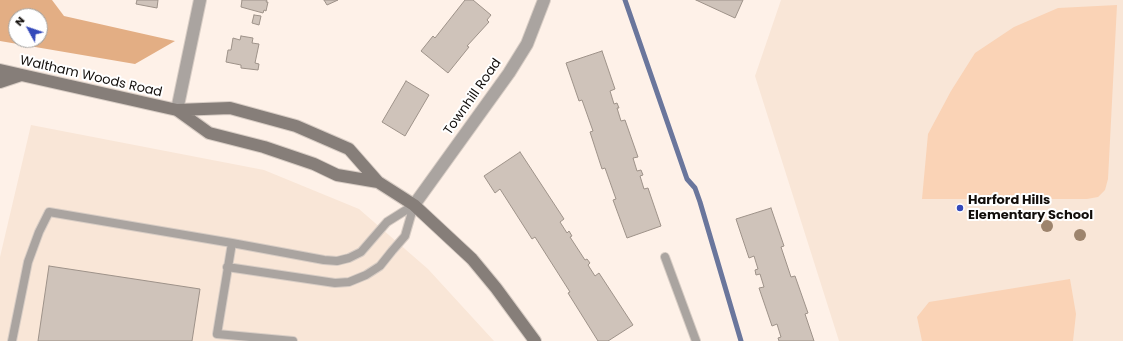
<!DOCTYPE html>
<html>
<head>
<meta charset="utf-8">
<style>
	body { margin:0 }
	#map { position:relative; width:1123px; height:341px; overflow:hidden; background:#fef1e8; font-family:Poppins,sans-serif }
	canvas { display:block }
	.north { position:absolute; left:8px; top:8px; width:40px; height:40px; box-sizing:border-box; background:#fff; border:1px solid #a09f9d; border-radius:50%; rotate:310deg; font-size:11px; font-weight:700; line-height:16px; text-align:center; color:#120e0b }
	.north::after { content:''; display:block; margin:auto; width:14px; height:18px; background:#3449ba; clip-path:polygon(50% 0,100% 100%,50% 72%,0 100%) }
</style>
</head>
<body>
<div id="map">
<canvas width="1123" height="341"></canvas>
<div class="north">N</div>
</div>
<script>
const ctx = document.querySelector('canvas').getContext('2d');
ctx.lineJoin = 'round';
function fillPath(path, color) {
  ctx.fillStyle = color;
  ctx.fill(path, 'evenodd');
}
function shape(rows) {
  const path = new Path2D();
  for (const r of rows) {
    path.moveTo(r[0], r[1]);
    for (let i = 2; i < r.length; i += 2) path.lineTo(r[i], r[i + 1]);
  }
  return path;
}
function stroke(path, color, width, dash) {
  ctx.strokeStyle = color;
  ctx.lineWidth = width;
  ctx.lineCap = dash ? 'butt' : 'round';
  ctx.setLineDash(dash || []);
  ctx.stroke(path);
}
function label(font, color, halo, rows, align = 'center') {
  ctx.font = font + ' Poppins,sans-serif';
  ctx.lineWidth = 4;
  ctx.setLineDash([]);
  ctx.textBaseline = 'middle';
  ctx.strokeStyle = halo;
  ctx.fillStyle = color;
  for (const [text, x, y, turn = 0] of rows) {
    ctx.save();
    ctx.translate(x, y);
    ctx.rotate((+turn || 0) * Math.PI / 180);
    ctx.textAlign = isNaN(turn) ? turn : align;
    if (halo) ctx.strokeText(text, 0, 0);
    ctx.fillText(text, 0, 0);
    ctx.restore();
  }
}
const built = shape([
	[781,0,1123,0,1123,341,839,341,755,76],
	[31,125,264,170,359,209,428,269,494,341,0,341,0,257]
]);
const green = shape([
	[1117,5,1108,179,1105,190,1098,197,1087,199,922,199,928,134,951,91,975,53,1014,27,1058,8],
	[1070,279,1076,314,1073,341,922,341,917,317,929,302]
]);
const forest = shape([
	[0,0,52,0,64,16,175,41,135,64,0,41],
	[16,16,40,16,40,40,16,40]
]);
const stream = shape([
	[625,0,687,179,695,188,700,202,741,341]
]);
const building = shape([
	[137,0,158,0,157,8,136,4,137,0],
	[242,0,267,0,266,2,268,2,266,11,264,10,263,13,241,7,242,0],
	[324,0,338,0,327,5,324,0],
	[465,0,473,0,491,15,487,20,489,22,467,46,469,47,448,73,421,51,433,36,435,38,465,0],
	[696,0,743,0,735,18,696,0],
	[254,15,261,16,259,25,252,23,254,15],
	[241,36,253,38,252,43,259,44,255,63,259,64,258,70,241,68,241,65,226,62,228,50,231,50,233,38,240,40,241,36],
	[602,51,615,89,610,91,614,104,617,103,619,108,617,108,621,121,625,120,638,157,633,158,637,171,641,170,643,175,640,176,644,189,648,188,661,226,627,238,613,200,616,199,605,168,602,169,590,132,593,131,582,100,579,101,566,63,602,51],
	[406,81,429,95,405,136,382,122,406,81],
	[520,152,564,219,560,222,567,233,569,231,572,236,570,237,585,260,587,259,590,263,588,265,595,276,599,273,633,325,608,341,598,341,568,293,570,292,535,237,532,239,500,189,495,193,484,176,520,152],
	[771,208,784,246,781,247,791,277,795,276,808,313,805,314,814,341,779,341,778,338,781,337,777,324,772,326,759,288,764,287,760,274,756,275,755,270,758,269,754,256,749,258,736,219,771,208],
	[49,266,200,289,192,341,38,341,49,266]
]);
const lane = shape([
	[232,243,324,260,337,261,349,258,361,252,387,222,414,205],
	[665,257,696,341],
	[227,267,335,283,349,282,366,275,380,266,392,251,405,236,414,205],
	[12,341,28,262,39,232,49,212,232,243,217,334,293,341]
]);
const street = shape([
	[177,110,200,0],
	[414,205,509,73,527,44,544,0]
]);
const secondary = shape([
	[0,70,177,110,230,108,296,126,349,149,378,182,414,205,472,259,496,288,535,341],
	[0,82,21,75],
	[177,110,209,133,264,147,314,164,337,175,378,182]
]);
const trees = [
	[1047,226],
	[1080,235]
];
const markers = [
	[960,208,4,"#3449ba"]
];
const streetNames = [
	["Waltham Woods Road",91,77,13],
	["Townhill Road",473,97,-55]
];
const poiNames = [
	["Harford Hills",968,201],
	["Elementary School",968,216]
];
fillPath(built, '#f9e6d7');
fillPath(green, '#fad3b6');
fillPath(forest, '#e3ae84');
stroke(stream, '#6a769c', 5);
fillPath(building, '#cfc3ba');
stroke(building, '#9e9289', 1);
stroke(lane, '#d8cdc5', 10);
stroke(street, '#d8cdc5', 14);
stroke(secondary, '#d8cdc5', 14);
stroke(lane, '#aaa4a0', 8);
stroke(street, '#aaa4a0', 12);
stroke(secondary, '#867e79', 12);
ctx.fillStyle = '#9d846d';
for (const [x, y] of trees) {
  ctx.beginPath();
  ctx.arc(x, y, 6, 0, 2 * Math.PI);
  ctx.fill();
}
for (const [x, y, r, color] of markers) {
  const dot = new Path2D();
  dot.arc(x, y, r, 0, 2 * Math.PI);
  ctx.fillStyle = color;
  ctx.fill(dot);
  stroke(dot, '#fff', 1.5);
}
label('13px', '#120e0b', '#fff', streetNames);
label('bold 13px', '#120e0b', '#fff', poiNames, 'left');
</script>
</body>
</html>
